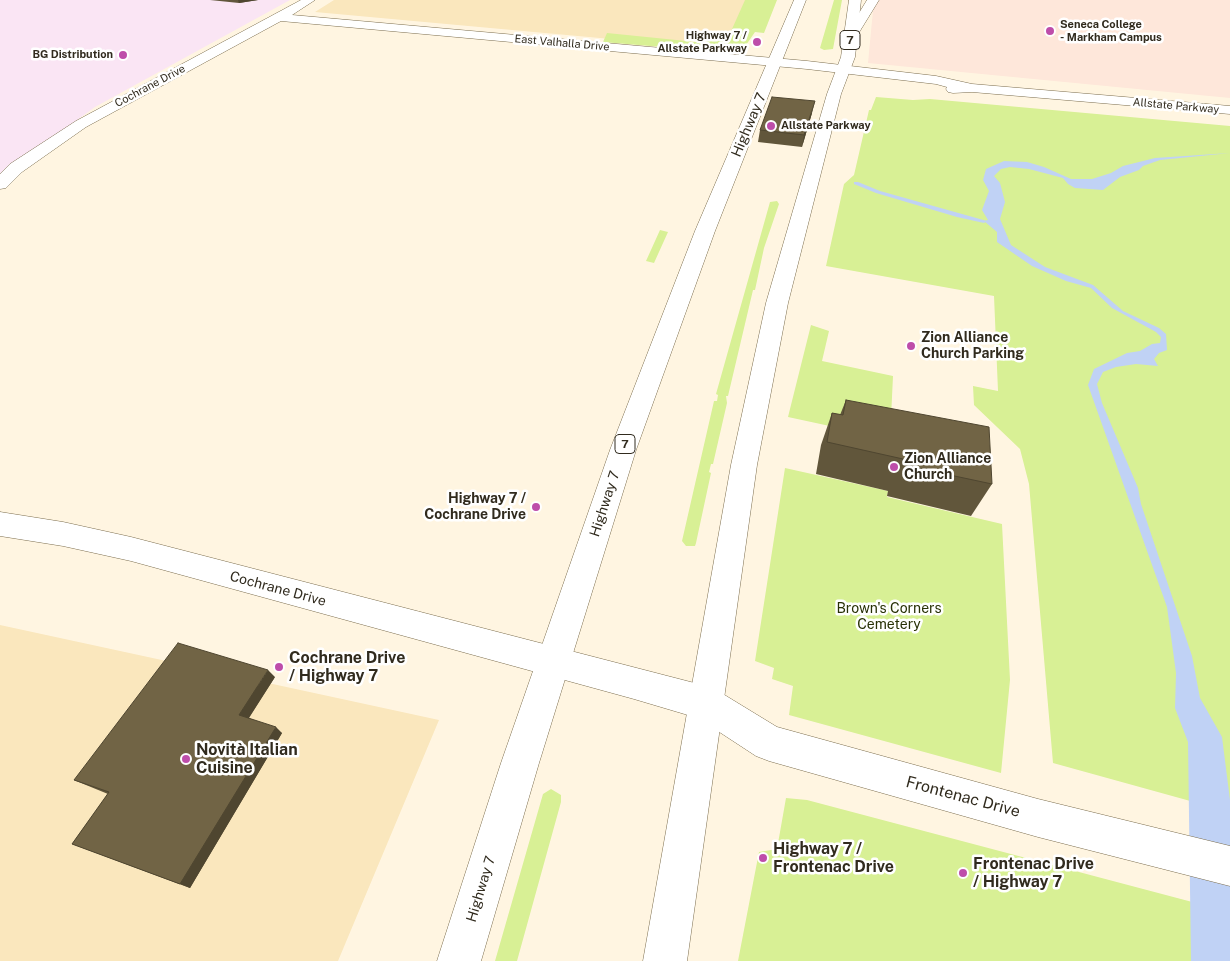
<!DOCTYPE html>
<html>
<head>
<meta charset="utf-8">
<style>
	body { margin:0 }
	canvas { display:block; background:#fff5e1 }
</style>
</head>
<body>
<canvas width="1230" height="961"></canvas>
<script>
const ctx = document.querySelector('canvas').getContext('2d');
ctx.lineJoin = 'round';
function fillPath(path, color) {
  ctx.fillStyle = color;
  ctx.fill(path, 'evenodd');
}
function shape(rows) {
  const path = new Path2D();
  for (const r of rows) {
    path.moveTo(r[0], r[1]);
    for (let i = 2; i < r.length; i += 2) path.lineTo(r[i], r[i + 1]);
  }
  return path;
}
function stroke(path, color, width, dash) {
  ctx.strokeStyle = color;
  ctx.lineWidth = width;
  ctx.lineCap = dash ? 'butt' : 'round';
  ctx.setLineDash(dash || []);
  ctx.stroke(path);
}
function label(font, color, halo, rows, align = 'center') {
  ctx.font = font + ' "Public Sans",sans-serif';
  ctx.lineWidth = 5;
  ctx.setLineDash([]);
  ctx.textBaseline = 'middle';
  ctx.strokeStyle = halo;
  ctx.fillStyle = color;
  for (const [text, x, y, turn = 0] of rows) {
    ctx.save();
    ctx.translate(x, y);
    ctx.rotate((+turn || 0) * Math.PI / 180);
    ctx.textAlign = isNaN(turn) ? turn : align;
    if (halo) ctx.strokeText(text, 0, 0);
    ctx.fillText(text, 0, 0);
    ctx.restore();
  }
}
const built = shape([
	[334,0,765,0,742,51,315,12],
	[0,625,439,720,338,961,0,961]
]);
const industrial = shape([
	[0,0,290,0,95,107,0,176]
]);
const education = shape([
	[874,0,1230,0,1230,98,868,63]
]);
const green = shape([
	[745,0,777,0,764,33,755,32,744,48,736,47,733,53,603,42,607,33,706,43,709,39,728,38],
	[834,0,842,0,833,49,824,50,820,48],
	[876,97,913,100,930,99,1230,126,1230,812,1053,763,1029,484,1020,449,974,405,973,386,998,391,994,296,826,266,844,184,854,175,869,110,871,110],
	[777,201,779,204,764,248,755,290,753,290,728,396,726,396,727,403,713,464,711,464,709,472,711,473,696,543,695,546,686,546,682,541,714,401,717,401,718,395,716,394,770,202],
	[660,230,668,232,654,263,646,261],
	[811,325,829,331,822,361,893,376,890,439,788,417],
	[785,468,888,491,887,497,1002,524,1010,680,1001,773,789,715,793,686,772,679,774,668,755,661],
	[551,789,561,795,561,802,517,961,495,961,543,794],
	[786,798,807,800,1230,912,1230,961,738,961,759,852,777,849]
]);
const water = shape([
	[1230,153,1160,160,1143,166,1139,170,1120,177,1103,190,1075,188,1068,184,1063,178,1029,169,1010,167,1001,169,994,176,1000,183,1005,202,1000,219,1011,245,1045,267,1093,285,1123,311,1159,328,1166,334,1167,350,1159,353,1154,359,1158,366,1136,364,1116,367,1103,372,1097,384,1102,403,1138,488,1141,504,1192,656,1200,698,1222,737,1230,800,1230,961,1191,961,1188,742,1175,708,1176,673,1167,607,1088,385,1094,369,1127,353,1140,351,1152,344,1160,343,1161,337,1156,332,1112,308,1091,288,1066,281,1032,266,997,242,997,232,984,221,988,220,982,210,989,191,983,180,986,169,1004,161,1027,162,1044,167,1071,179,1092,179,1111,173,1123,166,1155,158]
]);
const stream = shape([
	[854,182,858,182,880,191,987,221,984,223,957,217,876,193,854,184,854,182]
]);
const minor = shape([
	[301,0,315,0,292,15,807,61,936,76,972,84,1230,106,1230,114,972,92,953,93,948,92,946,89,947,87,936,84,807,69,281,21,86,127,22,172,6,188,0,189,0,174,10,164,76,121,301,0],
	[0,512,63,522,131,537,706,686,718,691,777,727,1038,799,1230,846,1230,886,1038,837,769,761,756,756,698,718,634,699,131,561,63,546,0,536,0,512]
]);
const major = shape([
	[794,0,806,0,715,231,636,450,539,763,481,961,437,961,501,763,610,450,695,231,794,0],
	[849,0,861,0,855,57,841,94,788,303,757,465,687,961,643,961,731,465,766,303,827,94,841,57,849,0]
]);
const highway = shape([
	[867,0,879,0,855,39,847,39,845,36,867,0]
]);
const wall = shape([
	[210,0,258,0,239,3],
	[812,113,802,147,758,142,760,130],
	[846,400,992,484,971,516,887,496,888,491,816,474,821,445,832,413,840,415],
	[275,677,249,718,282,733,190,888,72,844,108,794,86,785,74,780]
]);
const shadedWall = shape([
	[238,0,258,0,239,3],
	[815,101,812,113,802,147,804,135],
	[268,670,275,677,246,722,239,715],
	[276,727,282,733,190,888,180,884]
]);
const building = shape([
	[772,97,815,101,804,135,760,130,772,97],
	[846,400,989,427,992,484,903,465,903,459,827,442,832,413,843,415,846,400],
	[178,643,268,670,239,715,276,727,180,884,72,844,109,792,74,780,178,643]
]);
const markers = [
	[1050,31,5,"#be4daa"],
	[757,42,5,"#be4daa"],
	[123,55,5,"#be4daa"],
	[771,126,5,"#be4daa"],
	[911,346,5,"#be4daa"],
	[894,467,5,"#be4daa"],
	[536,507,5,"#be4daa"],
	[279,667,5,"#be4daa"],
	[186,759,5,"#be4daa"],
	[763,858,5,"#be4daa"],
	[963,873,5,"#be4daa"]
];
const farPoinames = [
	["Seneca College",1060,25],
	["- Markham Campus",1060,38],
	["Highway 7 /",747,36,"right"],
	["Allstate Parkway",747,49,"right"],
	["BG Distribution",113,55,"right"],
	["Allstate Parkway",781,126]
];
const farStreetnames = [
	["East Valhalla Drive",562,43,5],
	["Cochrane Drive",150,86,-28],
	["Allstate Parkway",1176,106,5]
];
const shields = [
	[850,40,20],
	[625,444,20]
];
const shieldNames = [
	["7",850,40],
	["7",625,444]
];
const streetNames = [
	["Highway 7",749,125,-67],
	["Highway 7",605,504,-72],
	["Cochrane Drive",278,589,15],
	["Highway 7",481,889,-73]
];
const poiNames = [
	["Zion Alliance",921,338],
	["Church Parking",921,354],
	["Zion Alliance",904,459],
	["Church",904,475],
	["Highway 7 /",526,499,"right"],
	["Cochrane Drive",526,515,"right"]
];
const parkNames = [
	["Brown's Corners",889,609],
	["Cemetery",889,625]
];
const nearPoinames = [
	["Cochrane Drive",289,658],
	["/ Highway 7",289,676],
	["Novità Italian",196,750],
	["Cuisine",196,768],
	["Highway 7 /",773,849],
	["Frontenac Drive",773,867],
	["Frontenac Drive",973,864],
	["/ Highway 7",973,882]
];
const nearStreetnames = [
	["Frontenac Drive",963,797,15]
];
fillPath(built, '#fae7bd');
fillPath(industrial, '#fae5f4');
fillPath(education, '#fee7da');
fillPath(green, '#d8f095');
fillPath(water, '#c0d2f5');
fillPath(stream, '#c0d2f5');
stroke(minor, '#7c6e4f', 1);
stroke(major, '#7c6e4f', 1);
stroke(highway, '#7c6e4f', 1);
fillPath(minor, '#fff');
fillPath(major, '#fff');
fillPath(highway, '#fff');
fillPath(wall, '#61563b');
fillPath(shadedWall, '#4f4630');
fillPath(building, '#716445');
stroke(building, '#4f4630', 1);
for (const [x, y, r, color] of markers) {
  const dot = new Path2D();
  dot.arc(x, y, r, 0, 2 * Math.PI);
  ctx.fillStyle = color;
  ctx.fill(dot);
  stroke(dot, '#fff', 2);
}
label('bold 11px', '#312b1e', '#fff', farPoinames, 'left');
label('11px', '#312b1e', '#fff', farStreetnames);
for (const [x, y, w] of shields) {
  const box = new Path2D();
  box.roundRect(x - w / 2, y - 9.5, w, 19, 4);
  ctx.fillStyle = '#fff';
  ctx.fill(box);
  stroke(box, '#312b1e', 1);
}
label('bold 12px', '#312b1e', null, shieldNames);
label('14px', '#312b1e', '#fff', streetNames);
label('bold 14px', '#312b1e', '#fff', poiNames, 'left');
label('14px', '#283106', '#fff', parkNames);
label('bold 16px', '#312b1e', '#fff', nearPoinames, 'left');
label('16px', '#312b1e', '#fff', nearStreetnames);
</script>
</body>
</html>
